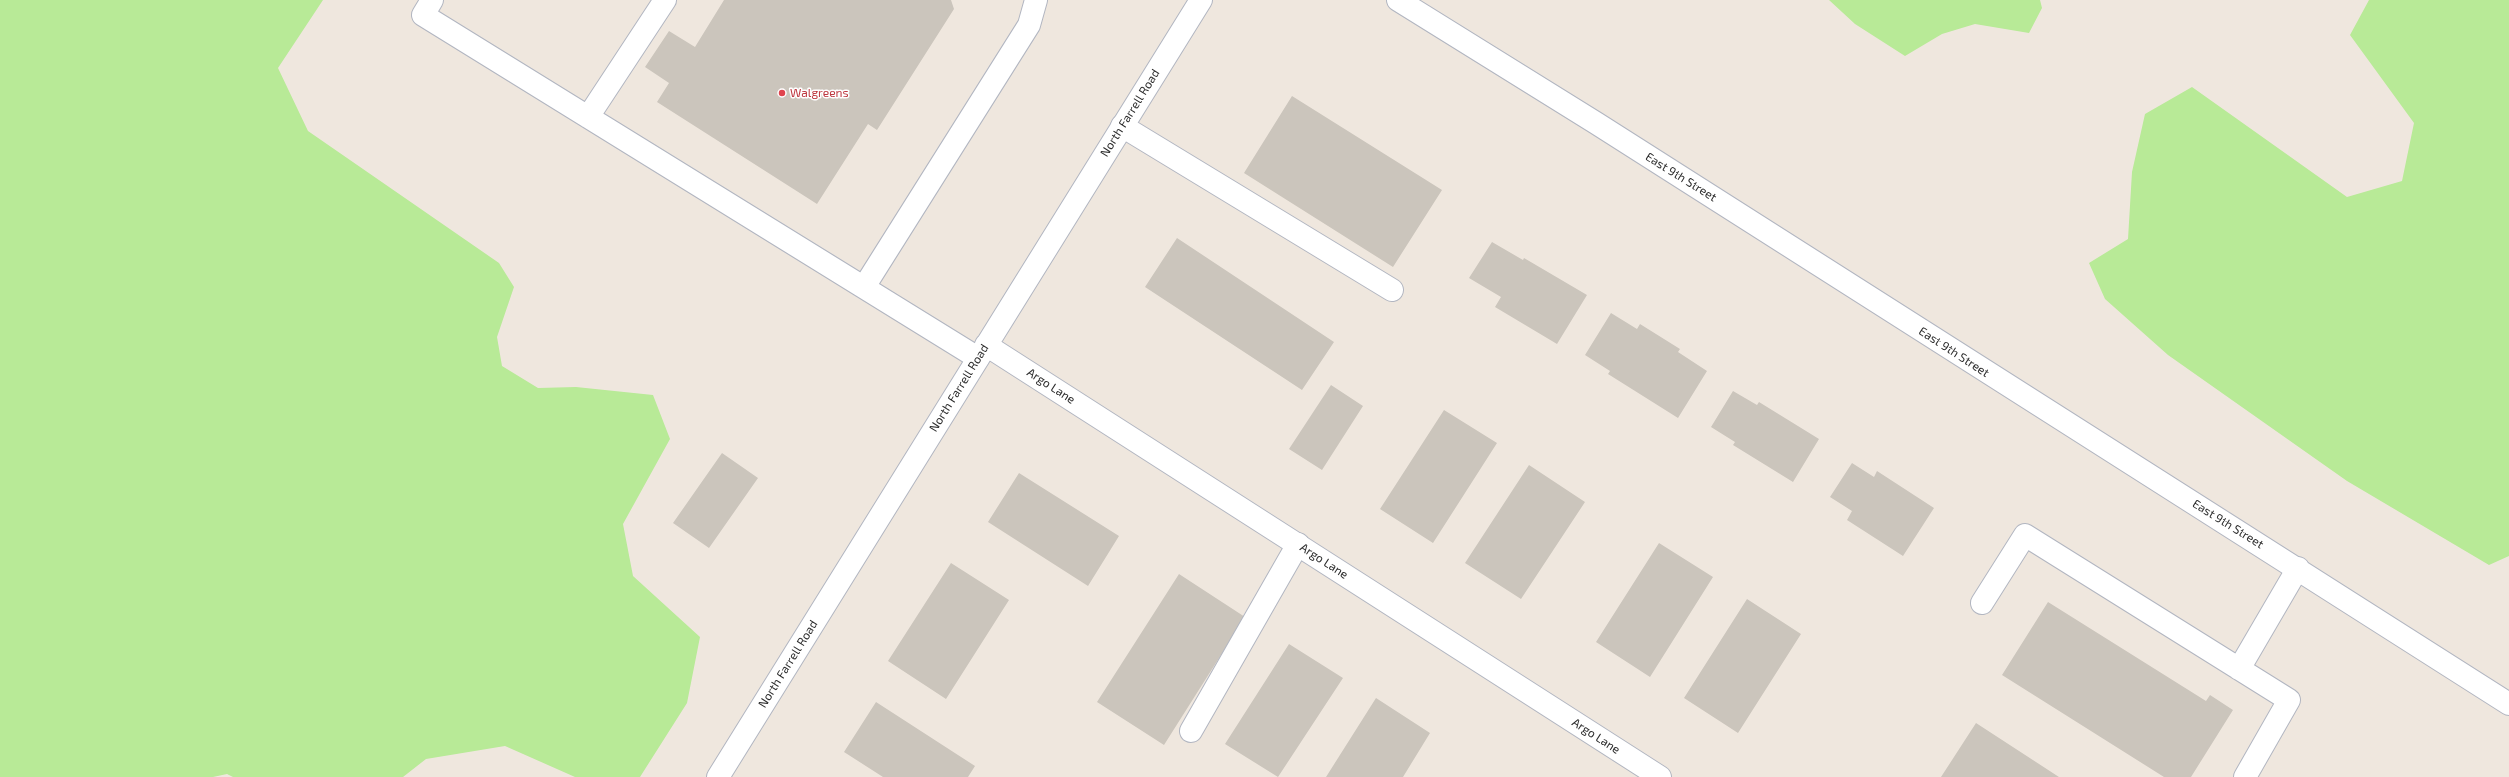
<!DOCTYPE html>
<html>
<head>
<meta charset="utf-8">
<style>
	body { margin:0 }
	canvas { display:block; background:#efe7de }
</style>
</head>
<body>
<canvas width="2509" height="777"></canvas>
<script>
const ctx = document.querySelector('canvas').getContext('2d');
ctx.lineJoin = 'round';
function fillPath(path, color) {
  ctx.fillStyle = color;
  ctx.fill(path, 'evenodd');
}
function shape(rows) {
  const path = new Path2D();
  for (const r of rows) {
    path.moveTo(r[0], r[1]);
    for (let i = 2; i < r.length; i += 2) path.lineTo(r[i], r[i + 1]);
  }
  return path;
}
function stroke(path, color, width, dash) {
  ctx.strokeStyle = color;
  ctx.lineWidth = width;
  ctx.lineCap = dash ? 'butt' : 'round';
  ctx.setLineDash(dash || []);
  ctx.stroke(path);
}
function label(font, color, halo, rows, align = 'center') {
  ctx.font = font + ' "Exo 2",sans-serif';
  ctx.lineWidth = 3;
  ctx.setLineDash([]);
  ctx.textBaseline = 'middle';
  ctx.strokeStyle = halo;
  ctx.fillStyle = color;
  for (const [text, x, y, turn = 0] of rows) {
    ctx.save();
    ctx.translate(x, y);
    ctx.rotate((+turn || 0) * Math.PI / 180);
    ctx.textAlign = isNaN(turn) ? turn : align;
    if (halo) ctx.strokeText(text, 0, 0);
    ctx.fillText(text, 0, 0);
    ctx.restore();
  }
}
const green = shape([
	[0,0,323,0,278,68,308,131,499,263,514,287,497,337,502,366,538,388,576,387,653,395,670,439,623,524,633,576,700,637,687,703,640,777,575,777,505,746,426,759,403,777,233,777,227,774,213,777,0,777],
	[1829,0,2040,0,2042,8,2029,33,1975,24,1942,34,1905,56,1855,24],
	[2369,0,2509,0,2509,556,2489,565,2347,481,2168,355,2105,299,2089,263,2128,239,2132,172,2145,114,2192,87,2347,197,2402,181,2414,123,2350,35]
]);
const building = shape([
	[724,0,951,0,954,9,877,130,868,124,817,204,657,102,669,83,645,67,669,31,695,47],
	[1292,96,1442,190,1393,267,1244,173],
	[1177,238,1334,342,1302,390,1145,287],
	[1492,242,1523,260,1524,258,1587,295,1557,344,1495,307,1501,297,1469,278],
	[1611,313,1637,329,1640,324,1680,349,1678,352,1707,371,1678,418,1608,374,1610,371,1585,355],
	[1331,385,1363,406,1322,470,1289,449],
	[1733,391,1757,405,1759,402,1819,439,1793,482,1733,445,1735,442,1711,427],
	[1444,410,1497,443,1433,543,1380,509],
	[722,453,758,478,709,548,673,523],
	[1852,463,1874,477,1877,471,1934,508,1903,556,1847,520,1852,511,1830,497],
	[1529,465,1585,502,1521,599,1465,563],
	[1019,473,1119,536,1088,586,988,522],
	[1659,543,1713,577,1650,677,1596,642],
	[951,563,1009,600,946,699,888,661],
	[1179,574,1245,617,1164,745,1097,702],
	[1747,599,1801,634,1738,733,1684,698],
	[2048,602,2206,701,2210,695,2233,710,2191,777,2164,777,2002,675],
	[1289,644,1343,678,1278,777,1225,744],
	[1376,698,1430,733,1403,777,1326,777],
	[876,702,975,766,968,777,883,777,844,752],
	[1976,723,2059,777,1941,777]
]);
const lane = shape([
	[432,0,423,15,978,358],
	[588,117,665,0],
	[1122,126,1392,290],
	[864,287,1029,25,1036,0],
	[1982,603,2025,535,2289,700,2245,777],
	[2239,669,2298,568],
	[1191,731,1298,544]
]);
const street = shape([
	[986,345,1660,777],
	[718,777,1201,0]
]);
const secondary = shape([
	[1398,0,1596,123,2509,704]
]);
const markers = [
	[782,93,4,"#e0444e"]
];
const healthNames = [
	["Walgreens",790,93]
];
const streetNames = [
	["North Farrell Road",1130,113,-58],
	["East 9th Street",1681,177,32],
	["East 9th Street",1954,352,33],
	["Argo Lane",1051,386,33],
	["North Farrell Road",959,388,-58],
	["East 9th Street",2228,524,32],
	["Argo Lane",1324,561,33],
	["North Farrell Road",788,664,-58],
	["Argo Lane",1596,736,33]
];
fillPath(green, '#b8ea97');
fillPath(building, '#cbc5bc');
stroke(lane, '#b2b6c1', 24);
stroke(street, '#b2b6c1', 24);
stroke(secondary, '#b2b6c1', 24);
stroke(lane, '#fff', 22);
stroke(street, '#fff', 22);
stroke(secondary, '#fff', 22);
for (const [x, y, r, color] of markers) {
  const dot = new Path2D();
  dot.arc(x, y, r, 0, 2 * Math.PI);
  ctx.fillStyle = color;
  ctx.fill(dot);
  stroke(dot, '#fff', 1.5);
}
label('12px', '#be3a42', '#fff', healthNames, 'left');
label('12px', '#2d2d2d', '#fff', streetNames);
</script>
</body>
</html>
